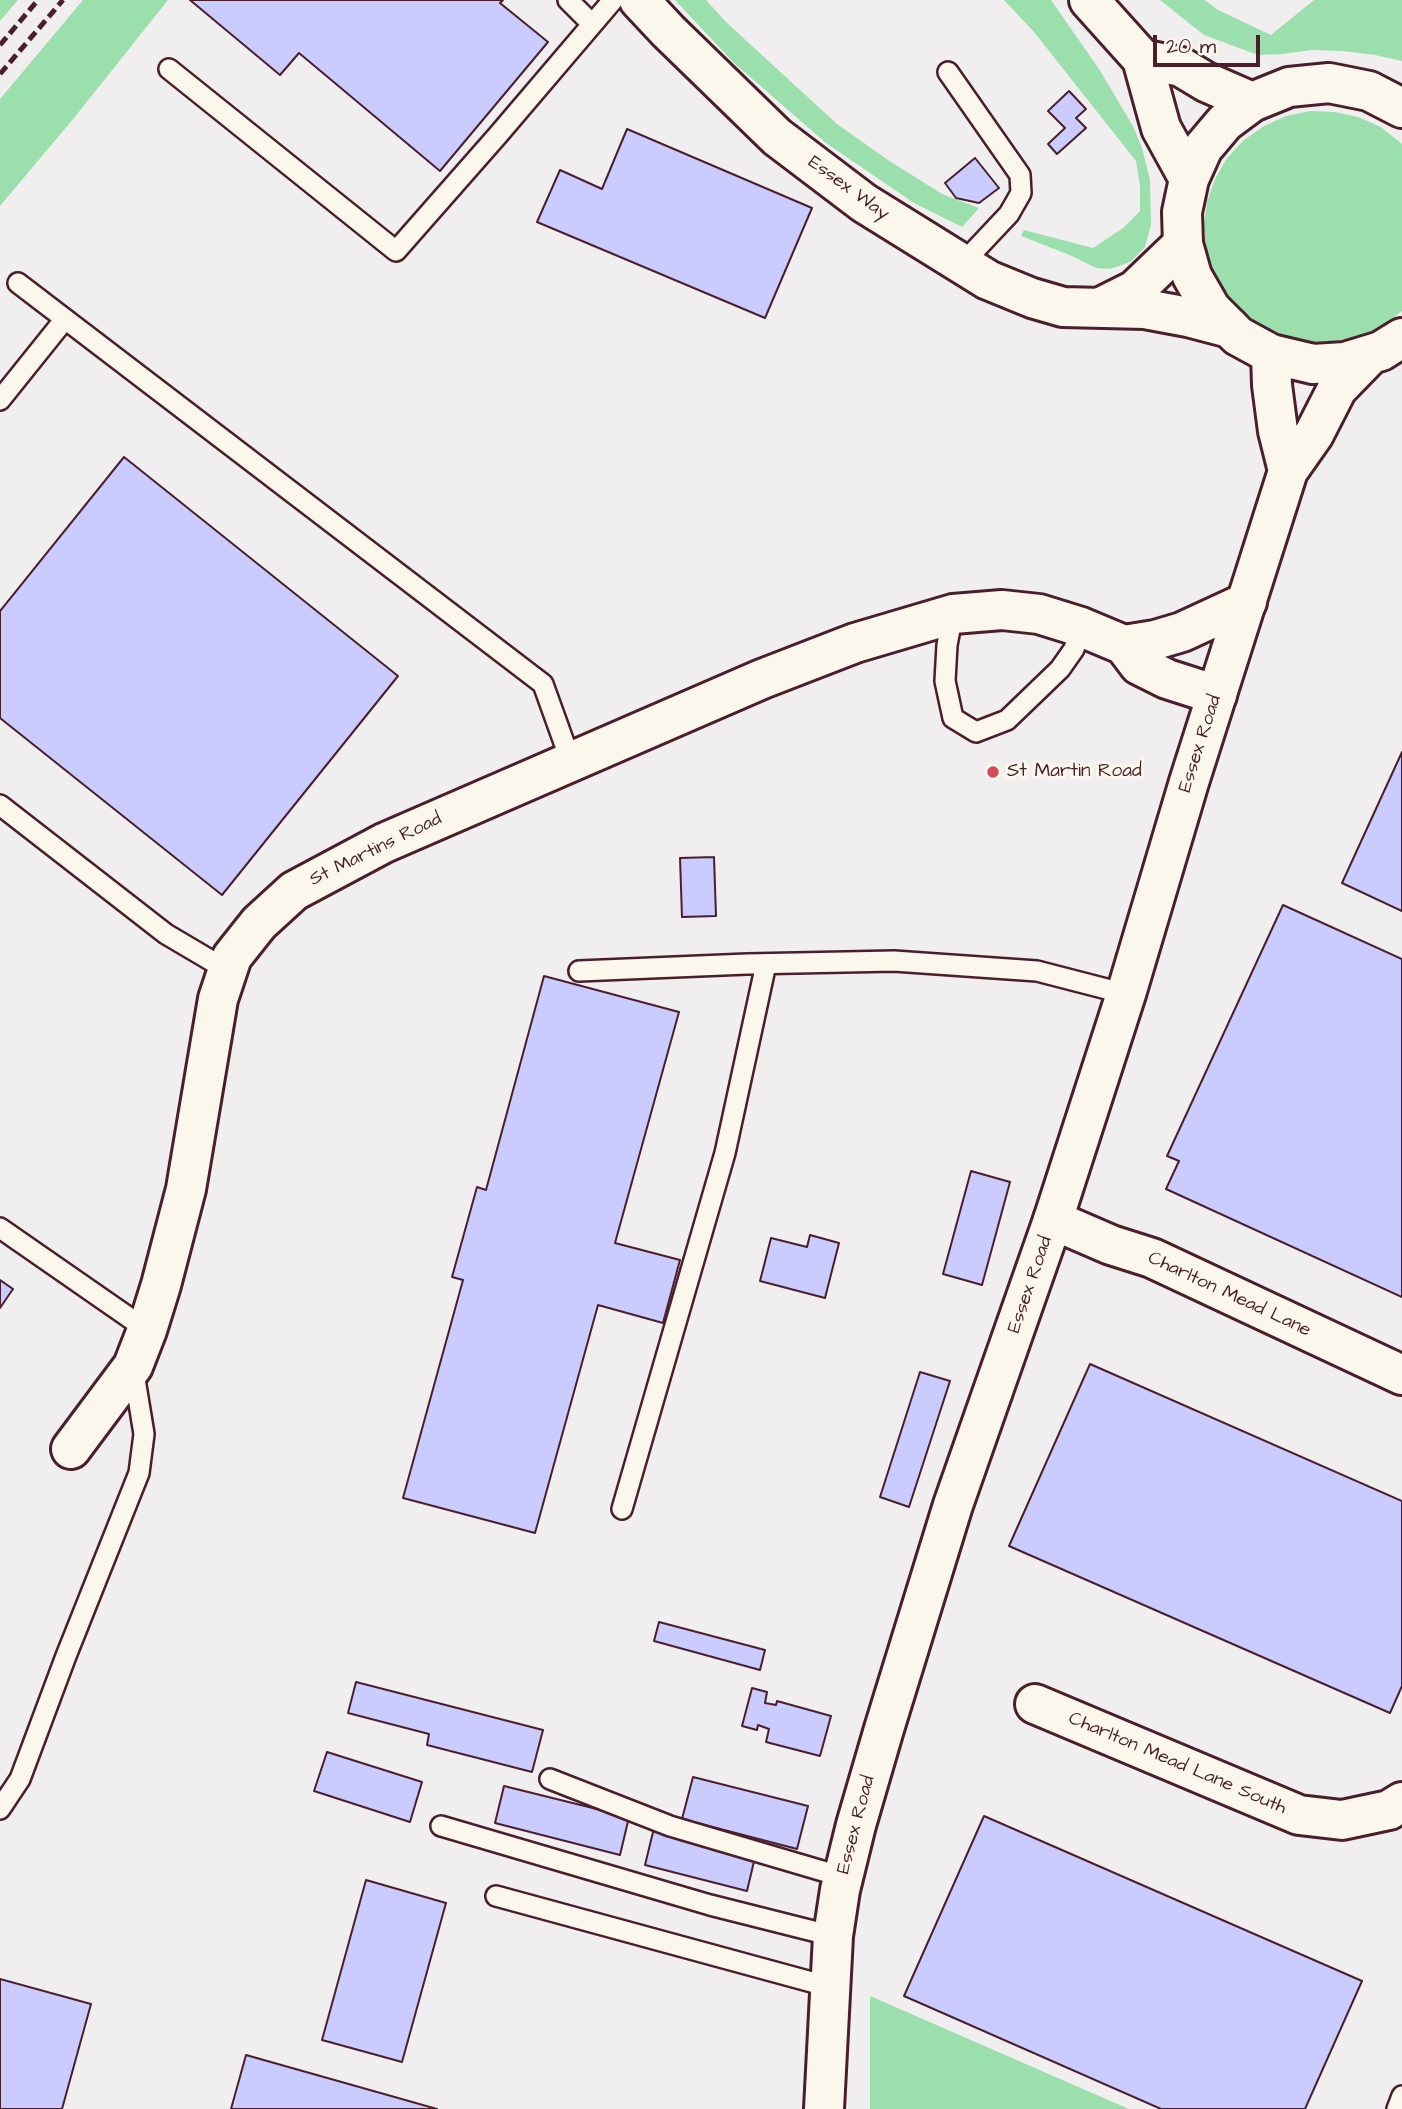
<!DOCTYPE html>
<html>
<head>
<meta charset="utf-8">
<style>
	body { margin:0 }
	#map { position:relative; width:1402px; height:2109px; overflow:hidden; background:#f1eef0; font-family:"Architects Daughter",sans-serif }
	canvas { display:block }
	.scale { position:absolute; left:1153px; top:35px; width:107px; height:32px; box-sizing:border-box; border:4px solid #4a1f2b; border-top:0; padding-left:9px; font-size:21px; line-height:24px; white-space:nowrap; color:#4a1f2b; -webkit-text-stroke:5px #fbf7ec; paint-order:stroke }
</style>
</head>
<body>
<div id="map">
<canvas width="1402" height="2109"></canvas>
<div class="scale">20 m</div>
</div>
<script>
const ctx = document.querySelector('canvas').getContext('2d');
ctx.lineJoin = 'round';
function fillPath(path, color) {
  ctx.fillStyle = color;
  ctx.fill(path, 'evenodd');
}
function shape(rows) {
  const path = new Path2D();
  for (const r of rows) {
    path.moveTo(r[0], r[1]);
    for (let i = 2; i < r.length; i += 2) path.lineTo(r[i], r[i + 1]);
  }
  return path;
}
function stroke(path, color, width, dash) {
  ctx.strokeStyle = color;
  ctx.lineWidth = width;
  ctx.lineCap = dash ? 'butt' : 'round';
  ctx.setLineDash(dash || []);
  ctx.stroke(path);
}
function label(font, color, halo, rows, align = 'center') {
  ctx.font = font + ' "Architects Daughter",sans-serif';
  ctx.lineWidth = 6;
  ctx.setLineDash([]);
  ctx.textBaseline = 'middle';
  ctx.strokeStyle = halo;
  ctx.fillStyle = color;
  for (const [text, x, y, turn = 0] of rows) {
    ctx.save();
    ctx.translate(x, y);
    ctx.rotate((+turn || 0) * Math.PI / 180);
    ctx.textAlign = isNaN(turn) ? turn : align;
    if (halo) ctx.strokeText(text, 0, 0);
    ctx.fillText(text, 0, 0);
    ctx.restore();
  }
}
const green = shape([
	[0,0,18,0,0,21],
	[83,0,168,0,74,118,0,206,0,99],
	[675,0,706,0,726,22,837,124,888,160,942,194,979,208,962,227,914,203,826,143,734,63],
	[1004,0,1051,0,1099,69,1133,126,1142,148,1150,180,1151,225,1145,247,1130,262,1110,269,1096,268,1072,256,1021,236,1024,230,1093,248,1123,228,1140,211,1140,186,1136,161,1034,32],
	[1160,0,1205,0,1218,10,1271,35,1314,0,1402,0,1402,61,1375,55,1342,51,1311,50,1283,54,1258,55,1204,35],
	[1310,111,1335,112,1358,117,1381,127,1402,144,1402,311,1378,329,1355,339,1331,344,1307,343,1283,338,1261,328,1241,313,1225,295,1213,273,1206,250,1204,226,1207,202,1215,179,1227,158,1244,140,1264,126,1286,116],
	[870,1996,1129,2109,870,2109]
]);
const building = shape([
	[190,0,503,0,500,3,548,42,440,171,299,53,280,75,190,0],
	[1069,91,1086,109,1076,118,1086,128,1057,154,1048,144,1065,128,1048,111,1069,91],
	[627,129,812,208,765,318,537,222,560,170,602,189,627,129],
	[975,158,999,188,979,203,956,198,945,183,975,158],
	[124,457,398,676,222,895,0,718,0,611,124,457],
	[1402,752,1402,911,1342,883,1402,752],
	[714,857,716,916,682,917,680,858,714,857],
	[1283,905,1402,959,1402,1297,1166,1189,1179,1161,1167,1156,1283,905],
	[544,976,679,1012,615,1243,680,1260,663,1323,598,1305,535,1533,403,1498,463,1280,452,1277,477,1187,486,1190,544,976],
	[971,1171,1010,1182,982,1285,943,1274,971,1171],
	[810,1235,839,1243,825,1298,760,1281,771,1238,807,1247,810,1235],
	[0,1280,13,1289,0,1308,0,1280],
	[1090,1364,1402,1501,1402,1686,1390,1713,1009,1546,1090,1364],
	[920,1372,950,1381,909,1507,880,1497,920,1372],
	[659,1622,765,1650,760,1670,654,1641,659,1622],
	[356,1682,543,1730,532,1772,427,1745,429,1734,348,1713,356,1682],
	[752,1688,767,1692,765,1703,776,1705,777,1701,831,1716,820,1756,766,1742,769,1729,758,1725,757,1730,742,1726,752,1688],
	[327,1752,422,1782,410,1822,314,1791,327,1752],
	[693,1777,808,1806,797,1849,682,1819,693,1777],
	[504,1786,629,1817,620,1855,495,1823,504,1786],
	[984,1816,1362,1981,1305,2109,1161,2109,904,1996,984,1816],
	[654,1828,756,1853,747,1891,645,1865,654,1828],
	[366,1880,446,1903,402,2062,322,2040,366,1880],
	[0,1979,91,2004,62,2109,0,2109,0,1979],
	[246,2055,437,2109,231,2109,246,2055]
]);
const lane = shape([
	[568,0,592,24],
	[169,69,396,251,498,135,613,0],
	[948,72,1020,175,1021,193,1009,214,962,264],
	[18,283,543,684,571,762],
	[0,400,65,319],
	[953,614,947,645,945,681,953,718,976,732,1007,720,1060,669,1074,649,1081,627],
	[0,805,166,934,227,970],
	[579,971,747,964,894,961,1037,971,1126,994],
	[0,1228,147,1330],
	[622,1509,725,1153,766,964],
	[550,1779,670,1826,843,1877],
	[0,1809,20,1779,66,1656,139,1473,144,1434,133,1367],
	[441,1826,710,1905,833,1936],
	[496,1896,830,1987],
	[1397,2109,1402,2096]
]);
const street = shape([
	[639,0,668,31,777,137,864,203,988,280,1032,298,1063,307,1145,309,1188,317,1230,328],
	[1099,308,1135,290,1183,244],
	[1124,645,1155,640,1182,632,1247,602],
	[1053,1220,1111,1245,1152,1258,1402,1375],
	[71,1449,133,1366,147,1330,161,1285,186,1189,218,999,232,957,259,923,294,891,384,843,762,679,855,643,953,614,1002,610,1039,614,1081,627,1124,645,1139,665,1167,679,1217,695],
	[1035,1704,1299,1815,1342,1820,1389,1810,1402,1802]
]);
const secondary = shape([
	[1089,0,1142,59,1161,128,1189,179],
	[1142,59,1181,67,1206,82,1252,102],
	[1402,108,1369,91,1329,83,1289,87,1252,102,1225,122,1203,148,1189,179,1182,212,1183,244,1192,276,1211,309,1238,336,1271,354,1313,364,1345,362,1381,351,1402,338],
	[1271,354,1272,385,1278,431,1288,471],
	[824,2109,833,1936,840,1890,856,1825,884,1729,953,1505,1053,1220,1126,994,1189,782,1288,471,1314,434,1337,389,1371,354]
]);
const rail = shape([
	[0,45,38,0],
	[0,74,63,0]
]);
const markers = [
	[993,772,7,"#d1495b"]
];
const streetNames = [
	["Essex Way",848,189,36],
	["Essex Road",1201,744,-72],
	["St Martins Road",376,850,-26],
	["Essex Road",1031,1285,-71],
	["Charlton Mead Lane",1229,1295,25],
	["Charlton Mead Lane South",1177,1764,23],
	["Essex Road",857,1825,-75]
];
const poiNames = [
	["St Martin Road",1007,772]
];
fillPath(green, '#9be0ac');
fillPath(building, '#cacbfe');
stroke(building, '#4a1f2b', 2);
stroke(lane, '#4a1f2b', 24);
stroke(street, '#4a1f2b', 44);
stroke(secondary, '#4a1f2b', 44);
stroke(lane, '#fbf7ec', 19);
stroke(street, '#fbf7ec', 38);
stroke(secondary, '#fbf7ec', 38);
stroke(rail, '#4a1f2b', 5, [10, 5]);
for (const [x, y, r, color] of markers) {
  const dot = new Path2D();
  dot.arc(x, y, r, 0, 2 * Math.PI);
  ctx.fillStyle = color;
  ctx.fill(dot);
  stroke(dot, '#fbf7ec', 2.5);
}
label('19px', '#4a1f2b', '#fbf7ec', streetNames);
label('19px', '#4a1f2b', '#fbf7ec', poiNames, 'left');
</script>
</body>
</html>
